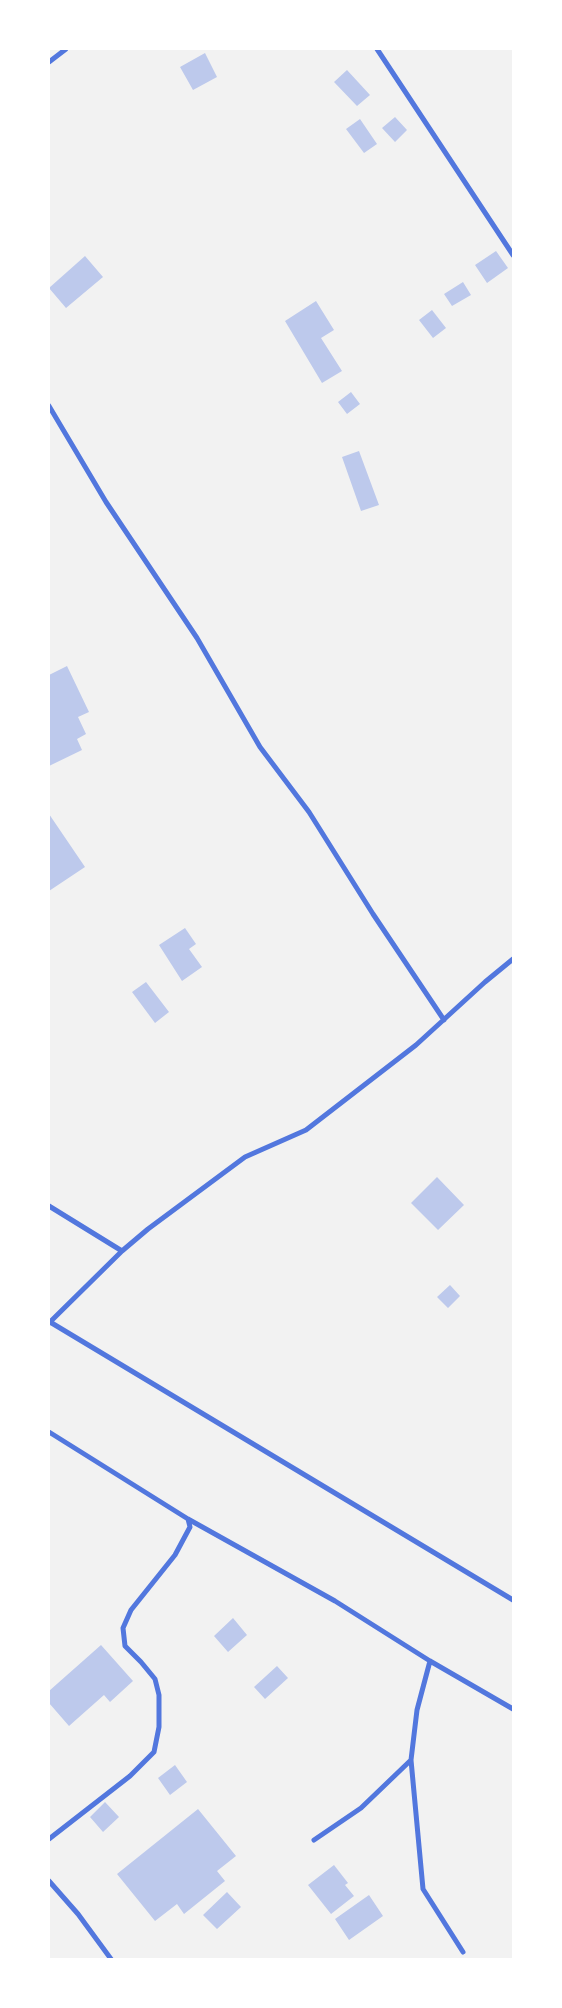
<!DOCTYPE html>
<html>
<head>
<meta charset="utf-8">
<style>
	body { margin:0 }
	#map { position:relative; width:562px; height:2008px; overflow:hidden; background:#f2f2f2; font-family:Jost,sans-serif }
	canvas { display:block }
	.frame { position:absolute; inset:0; border:50px solid #fff; pointer-events:none }
</style>
</head>
<body>
<div id="map">
<canvas width="562" height="2008"></canvas>
<div class="frame"></div>
</div>
<script>
const ctx = document.querySelector('canvas').getContext('2d');
ctx.lineJoin = 'round';
function fillPath(path, color) {
  ctx.fillStyle = color;
  ctx.fill(path, 'evenodd');
}
function shape(rows) {
  const path = new Path2D();
  for (const r of rows) {
    path.moveTo(r[0], r[1]);
    for (let i = 2; i < r.length; i += 2) path.lineTo(r[i], r[i + 1]);
  }
  return path;
}
function stroke(path, color, width, dash) {
  ctx.strokeStyle = color;
  ctx.lineWidth = width;
  ctx.lineCap = dash ? 'butt' : 'round';
  ctx.setLineDash(dash || []);
  ctx.stroke(path);
}
const building = shape([
	[205,53,217,77,193,90,180,67],
	[347,70,370,95,357,106,334,82],
	[395,117,407,130,395,142,382,128],
	[360,119,377,144,364,153,346,129],
	[496,251,508,268,487,283,475,265],
	[85,256,103,277,66,308,49,288],
	[463,282,471,295,452,306,444,294],
	[316,301,334,330,321,338,342,371,322,383,285,321],
	[432,310,446,328,433,338,419,320],
	[351,392,360,404,347,414,338,402],
	[359,451,379,505,361,511,342,457],
	[67,666,89,712,78,717,86,734,77,739,82,750,49,766,49,675],
	[49,814,85,867,49,891],
	[185,928,196,944,189,949,202,967,182,981,159,945],
	[146,982,169,1012,155,1023,132,992],
	[437,1177,464,1205,438,1230,411,1203],
	[450,1285,460,1296,448,1308,437,1297],
	[233,1618,247,1635,228,1652,214,1636],
	[101,1645,133,1681,110,1702,104,1695,69,1726,49,1703,49,1691],
	[277,1666,288,1678,265,1699,254,1687],
	[175,1765,187,1782,170,1795,158,1778],
	[105,1802,119,1817,103,1832,90,1817],
	[198,1809,236,1856,217,1871,225,1881,184,1914,177,1904,155,1921,117,1874],
	[334,1865,348,1883,345,1885,354,1896,331,1914,308,1885],
	[227,1892,241,1907,217,1929,203,1915],
	[369,1895,383,1916,349,1940,335,1919]
]);
const minor = shape([
	[377,49,513,255],
	[49,62,66,49],
	[49,406,106,502,197,638,260,747,309,812,373,914,444,1020],
	[49,1206,122,1251],
	[50,1322,513,1600],
	[49,1323,122,1251,148,1229,245,1157,306,1130,416,1045,485,982,513,959],
	[49,1432,188,1519,335,1601,430,1661,513,1709],
	[430,1661,417,1710,411,1760,423,1889,463,1952],
	[49,1839,130,1776,154,1752,159,1727,159,1695,155,1679,141,1662,125,1646,123,1628,131,1610,175,1555,190,1527,188,1519],
	[314,1840,361,1808,411,1760],
	[49,1881,78,1914,111,1959]
]);
fillPath(building, '#bdc9ec');
stroke(minor, '#5277de', 5);
</script>
</body>
</html>
